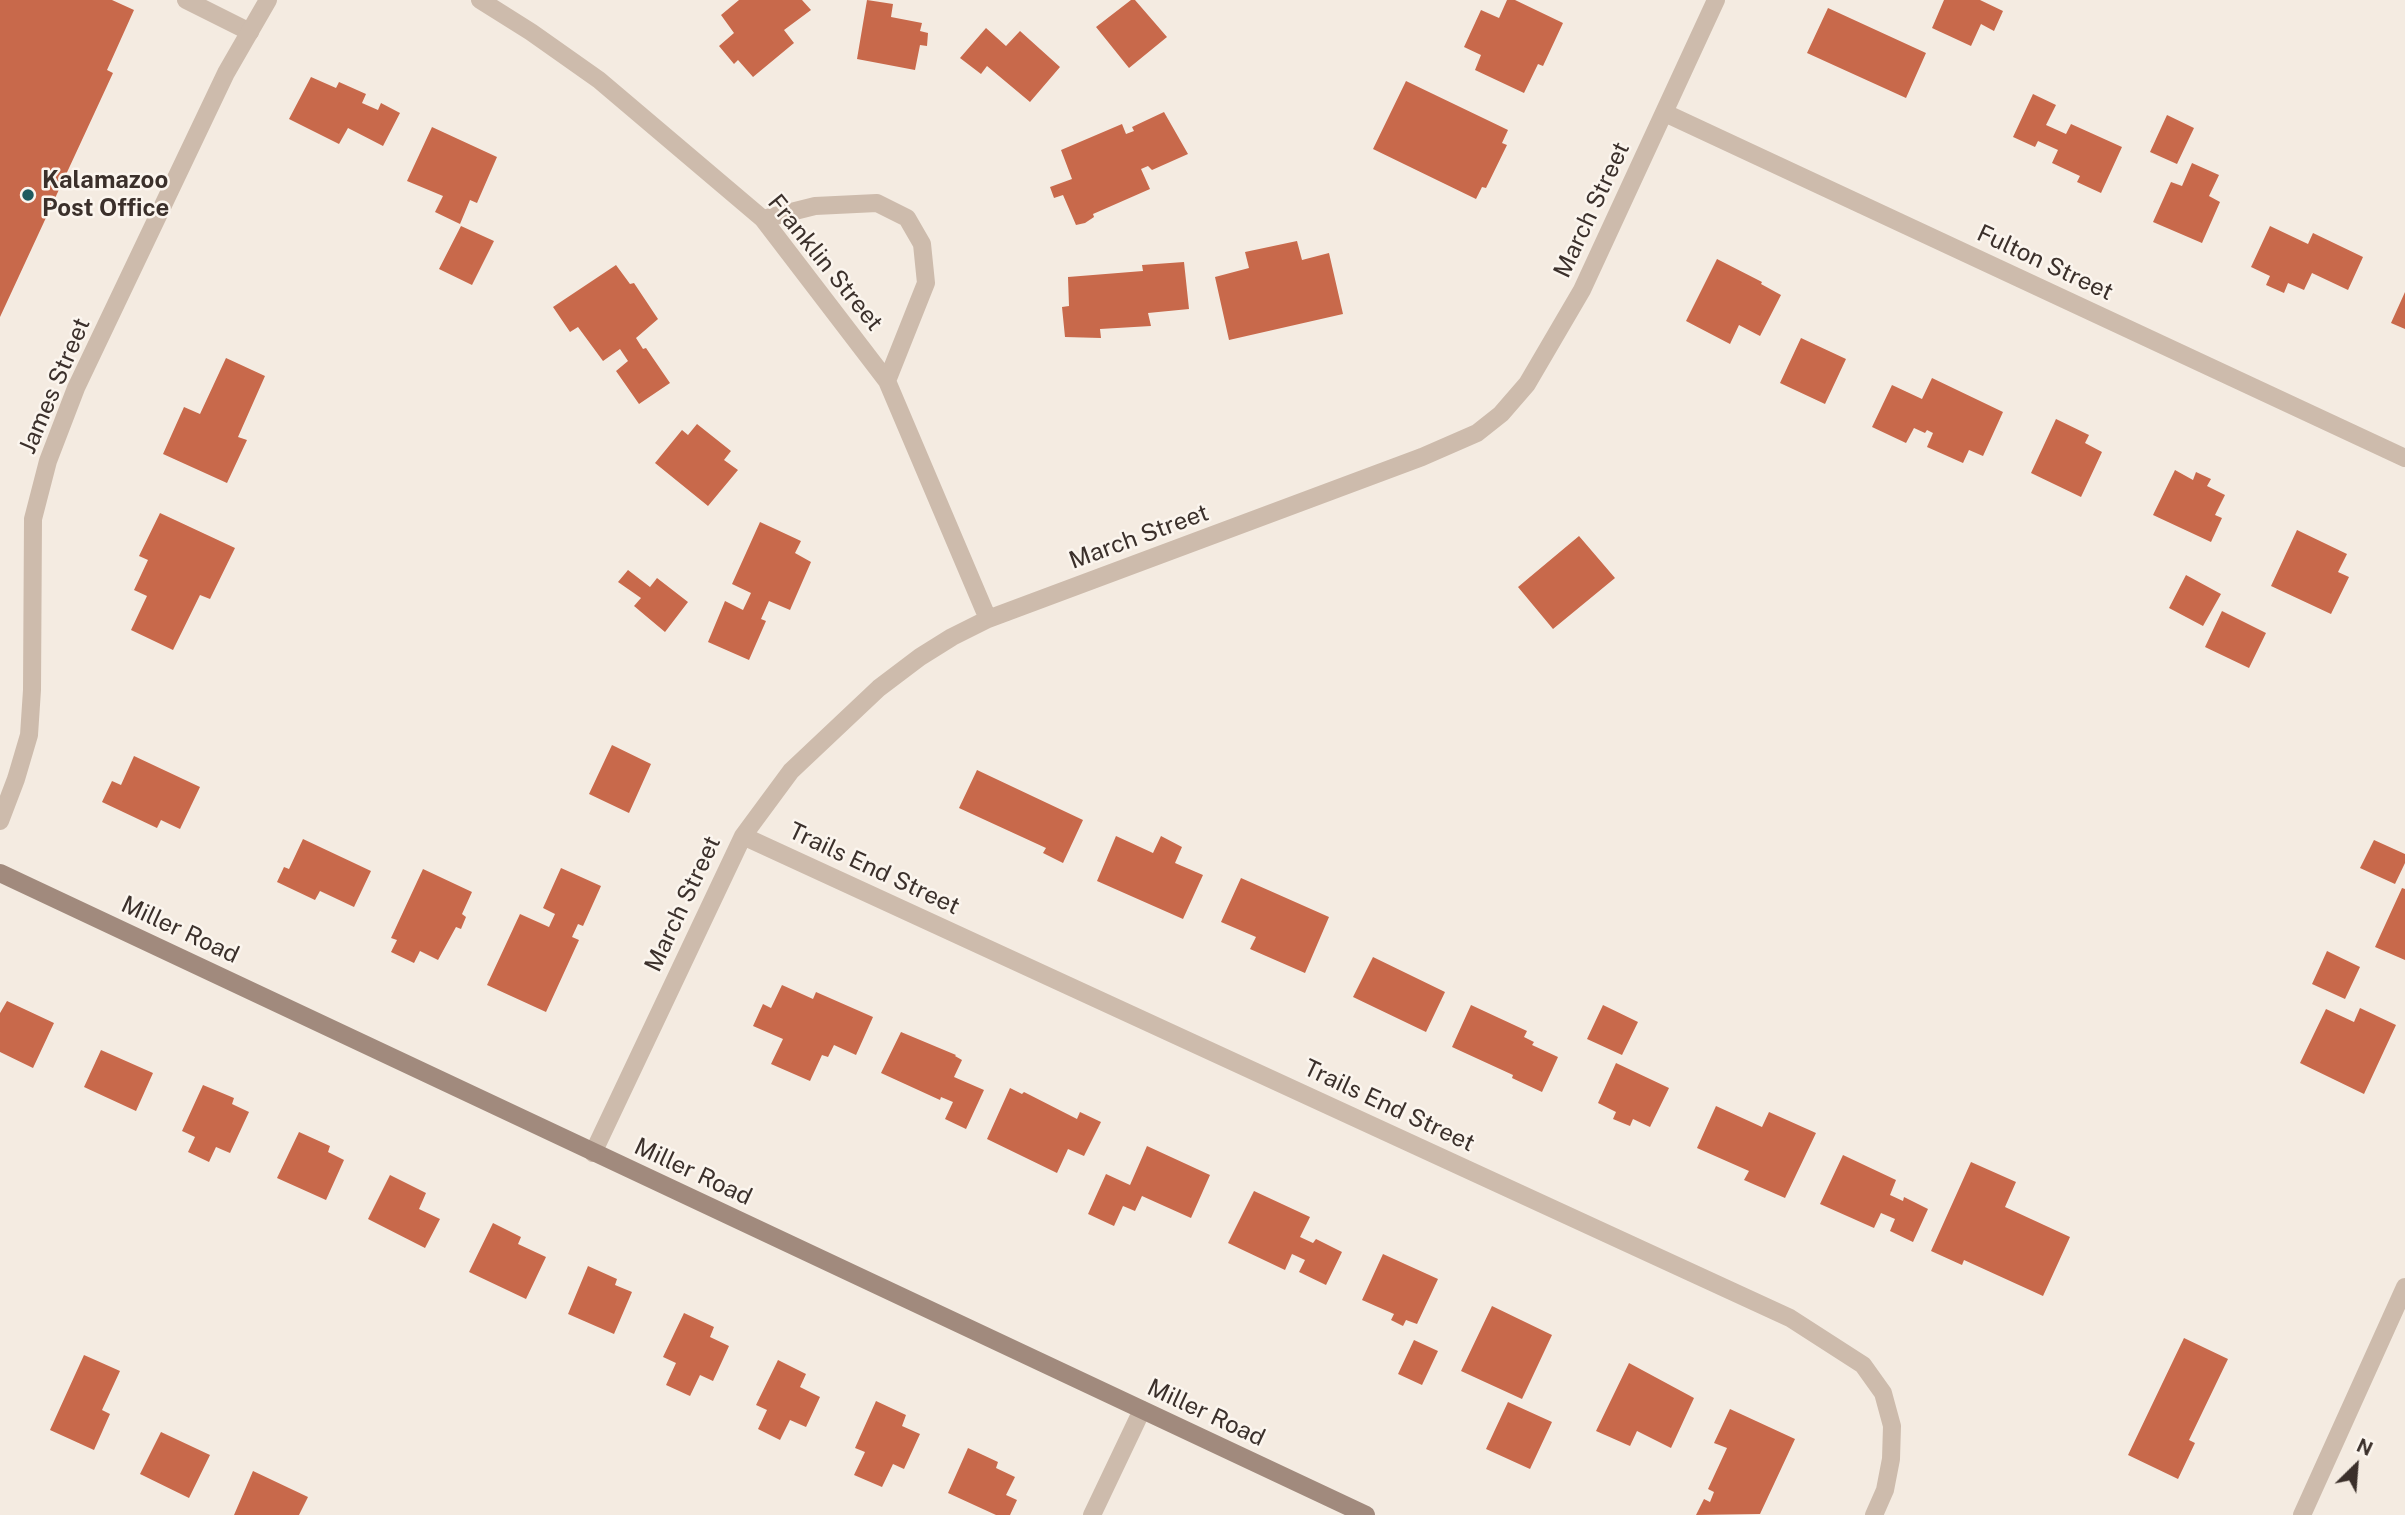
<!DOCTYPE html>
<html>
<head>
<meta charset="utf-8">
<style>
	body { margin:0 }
	#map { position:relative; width:2405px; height:1515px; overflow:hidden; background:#f4ebe1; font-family:"Public Sans",sans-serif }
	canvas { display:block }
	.north { position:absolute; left:2321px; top:1431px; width:70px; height:70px; -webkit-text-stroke:5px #fbf5ee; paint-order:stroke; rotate:25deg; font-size:19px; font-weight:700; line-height:28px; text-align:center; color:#3b302b }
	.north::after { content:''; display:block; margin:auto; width:24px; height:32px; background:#3b302b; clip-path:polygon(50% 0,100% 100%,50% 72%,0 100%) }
</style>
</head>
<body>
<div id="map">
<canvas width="2405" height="1515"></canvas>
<div class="north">N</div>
</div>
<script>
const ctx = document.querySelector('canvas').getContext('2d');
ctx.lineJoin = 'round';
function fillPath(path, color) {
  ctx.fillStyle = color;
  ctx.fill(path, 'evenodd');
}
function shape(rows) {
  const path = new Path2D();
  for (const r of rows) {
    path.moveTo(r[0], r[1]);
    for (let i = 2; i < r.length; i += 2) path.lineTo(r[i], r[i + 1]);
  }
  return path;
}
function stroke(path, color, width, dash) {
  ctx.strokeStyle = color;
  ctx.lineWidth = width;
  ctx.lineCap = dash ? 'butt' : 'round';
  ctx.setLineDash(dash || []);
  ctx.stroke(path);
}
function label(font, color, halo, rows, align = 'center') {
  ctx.font = font + ' "Public Sans",sans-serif';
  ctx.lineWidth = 5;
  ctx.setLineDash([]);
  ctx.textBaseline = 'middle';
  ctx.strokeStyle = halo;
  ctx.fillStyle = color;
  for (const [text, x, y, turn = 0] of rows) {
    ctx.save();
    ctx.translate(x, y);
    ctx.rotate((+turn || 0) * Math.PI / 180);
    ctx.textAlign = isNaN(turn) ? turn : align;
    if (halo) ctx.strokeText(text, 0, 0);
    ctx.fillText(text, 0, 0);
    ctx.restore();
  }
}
const building = shape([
	[0,0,112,0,134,10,107,70,113,73,0,317],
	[739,0,802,0,811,10,784,30,794,43,753,77,738,60,734,64,719,46,734,33,721,15],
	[867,0,893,4,891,17,922,23,920,31,928,33,927,46,920,45,915,70,857,59],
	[1131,0,1135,0,1167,37,1129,68,1096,27],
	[1507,0,1515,0,1563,23,1543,66,1538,64,1524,93,1475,70,1481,55,1464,47,1481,10,1499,18],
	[1944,0,1980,0,2003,11,1994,31,1981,24,1971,46,1932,28],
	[1828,8,1926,53,1906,98,1807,53],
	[986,28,1006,46,1020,31,1060,67,1030,102,987,66,981,74,960,58],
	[311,77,336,88,339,82,366,94,362,103,378,110,381,103,400,113,383,146,348,128,339,144,289,119],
	[1406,81,1508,130,1502,143,1507,145,1486,188,1482,187,1476,199,1373,149],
	[2033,94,2056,105,2046,125,2066,134,2071,124,2122,147,2101,193,2077,182,2080,176,2052,163,2058,150,2038,141,2035,147,2013,137],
	[1164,112,1188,154,1152,170,1148,166,1141,169,1150,189,1093,214,1094,217,1085,223,1076,225,1063,195,1054,198,1050,187,1072,179,1061,150,1122,124,1126,134,1134,131,1132,127],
	[2167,115,2194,128,2177,164,2150,152],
	[432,127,497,157,477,203,470,200,460,224,435,212,443,196,407,181],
	[2192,163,2219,175,2209,196,2220,202,2202,243,2153,222,2171,182,2182,186],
	[461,226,494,241,472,285,439,269],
	[2270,226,2308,244,2313,233,2363,257,2348,290,2312,273,2304,290,2288,283,2284,293,2266,285,2270,276,2251,267],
	[1297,241,1302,260,1329,253,1343,314,1229,340,1215,277,1249,268,1245,252],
	[1717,259,1762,282,1761,284,1781,295,1760,336,1739,325,1730,344,1686,321],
	[1184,262,1189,309,1148,313,1151,326,1100,329,1101,338,1065,337,1062,307,1069,306,1068,277,1143,271,1142,265],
	[616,265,630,284,634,283,658,319,636,338,643,349,646,348,670,383,639,404,616,371,628,361,620,349,603,361,578,327,570,332,553,307],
	[2405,292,2405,329,2391,323],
	[1801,338,1846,359,1825,404,1780,383],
	[226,358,265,376,238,437,247,440,227,483,163,454,184,407,200,414],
	[1932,378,2003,412,1983,456,1969,450,1963,463,1927,447,1933,433,1927,430,1925,433,1914,428,1906,443,1872,427,1892,385,1922,399],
	[2056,419,2089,435,2085,443,2102,452,2081,497,2031,473],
	[697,424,731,451,724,460,738,470,708,506,655,463,682,430,688,435],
	[2175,470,2193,480,2196,472,2211,479,2207,486,2225,495,2215,515,2222,518,2211,542,2153,515],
	[160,513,235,548,210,599,200,595,173,650,131,630,147,596,134,590,148,560,139,556],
	[760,522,801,541,795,553,811,562,790,610,769,601,761,619,766,621,749,660,708,642,725,601,743,610,751,593,732,584],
	[2297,530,2347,554,2338,572,2349,577,2331,614,2271,586],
	[1579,536,1615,578,1553,629,1518,587],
	[628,570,650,587,657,578,688,602,665,632,634,606,641,598,618,582],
	[2186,575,2221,594,2203,626,2169,608],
	[2222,611,2266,633,2249,668,2205,647],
	[612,745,651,764,629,813,589,794],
	[134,756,200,787,180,829,161,820,157,828,102,802,112,781,121,785],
	[977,770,1083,820,1063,863,1043,853,1046,848,959,808],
	[1116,836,1153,853,1161,836,1182,847,1175,863,1203,875,1183,919,1097,881],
	[303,839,371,871,354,907,320,891,315,900,277,882,284,867,289,869],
	[2374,840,2405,854,2405,863,2395,884,2360,868],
	[561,868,601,886,583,926,578,924,572,937,579,940,546,1012,487,985,520,914,549,927,555,914,543,908],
	[423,869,472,892,462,914,466,917,461,929,456,927,438,960,420,951,414,963,391,952,397,940,391,938],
	[1241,878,1329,917,1305,973,1250,949,1256,937,1221,922],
	[2402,888,2405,889,2405,960,2375,947],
	[2327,951,2360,967,2345,999,2312,984],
	[1373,957,1445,992,1426,1032,1353,997],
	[782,985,813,999,816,992,873,1017,856,1055,834,1045,828,1057,822,1055,810,1081,771,1064,783,1039,753,1026,763,1004,771,1008],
	[7,1001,54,1023,33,1068,0,1052,0,1013],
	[1471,1005,1527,1031,1524,1037,1534,1042,1532,1045,1558,1057,1542,1092,1512,1078,1513,1075,1452,1047],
	[1603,1005,1638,1022,1622,1055,1587,1039],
	[2360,1008,2396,1025,2364,1094,2300,1063,2326,1009,2354,1022],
	[901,1032,956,1055,955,1056,962,1060,954,1077,984,1090,966,1129,945,1119,953,1102,941,1097,940,1100,881,1073],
	[101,1050,153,1073,136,1111,84,1087],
	[1616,1063,1669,1088,1650,1127,1633,1119,1630,1126,1613,1119,1616,1112,1598,1103],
	[203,1085,234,1098,232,1104,249,1112,230,1153,216,1147,209,1162,188,1152,195,1137,182,1131],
	[1010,1088,1022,1094,1024,1092,1077,1119,1080,1112,1101,1122,1084,1156,1068,1149,1057,1173,987,1139],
	[1716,1106,1762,1127,1769,1112,1816,1133,1785,1198,1744,1180,1749,1171,1697,1148],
	[299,1132,330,1146,328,1152,344,1160,326,1200,277,1178],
	[1147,1146,1210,1175,1191,1218,1142,1196,1135,1211,1123,1206,1114,1226,1088,1214,1106,1174,1130,1185],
	[1843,1155,1896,1180,1890,1195,1903,1201,1904,1197,1928,1209,1913,1242,1890,1231,1895,1219,1881,1213,1874,1228,1820,1204],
	[1971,1162,2016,1182,2005,1207,2070,1237,2043,1296,1964,1260,1962,1265,1931,1251],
	[390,1175,426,1193,419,1209,440,1219,425,1248,368,1219],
	[1254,1191,1310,1217,1300,1237,1313,1243,1316,1239,1342,1252,1326,1285,1299,1272,1305,1260,1292,1254,1285,1270,1228,1243],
	[493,1223,521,1237,518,1244,546,1257,526,1299,469,1272],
	[1383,1254,1438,1279,1417,1324,1406,1320,1403,1326,1391,1320,1394,1314,1362,1300],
	[588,1266,617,1279,615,1285,632,1292,614,1334,568,1314],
	[1492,1306,1552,1335,1522,1399,1461,1371],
	[684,1313,714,1327,710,1337,729,1346,713,1381,700,1375,690,1396,666,1385,676,1363,663,1357],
	[2184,1338,2228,1359,2189,1440,2195,1443,2178,1479,2128,1455],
	[1414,1340,1438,1351,1422,1385,1398,1374],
	[84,1355,120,1371,102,1410,110,1414,94,1450,50,1430],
	[778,1360,806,1374,800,1387,820,1397,806,1427,790,1420,780,1440,758,1429,767,1410,756,1405],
	[1629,1363,1694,1398,1671,1448,1637,1431,1630,1446,1596,1431],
	[876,1401,906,1415,902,1426,920,1434,904,1469,893,1464,882,1487,854,1475,865,1452,855,1448],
	[1508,1402,1552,1422,1530,1469,1486,1449],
	[1730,1409,1795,1439,1760,1514,1696,1515,1704,1499,1710,1502,1714,1492,1708,1489,1727,1448,1714,1443],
	[161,1432,210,1455,189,1498,140,1474],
	[968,1448,998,1462,996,1468,1015,1477,1006,1495,1017,1500,1010,1515,996,1515,948,1493],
	[253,1471,308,1497,299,1515,234,1515]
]);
const lane = shape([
	[186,0,250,32]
]);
const street = shape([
	[480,0,531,32,599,80,763,219,887,381,988,619],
	[1665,113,2405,458],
	[763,219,815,206,877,203,907,218,922,244,926,283,887,381],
	[0,821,16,779,29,735,32,690,33,519,48,461,76,388,226,73,268,0],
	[743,836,1790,1318,1863,1365,1883,1393,1892,1426,1891,1459,1885,1490,1874,1515],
	[593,1153,743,836,791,771,879,688,920,657,952,637,988,619,1422,457,1477,433,1501,414,1527,384,1582,290,1716,0],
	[1092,1515,1142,1410],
	[2302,1515,2405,1287]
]);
const secondary = shape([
	[0,873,1366,1515]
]);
const markers = [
	[28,195,7,"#1f5a5e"]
];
const poiNames = [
	["Kalamazoo",42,181],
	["Post Office",42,209]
];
const streetNames = [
	["March Street",1592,210,-65],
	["Franklin Street",825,263,51],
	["Fulton Street",2045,263,25],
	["James Street",55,386,-67],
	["March Street",1139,537,-20],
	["Trails End Street",874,869,25],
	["March Street",683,904,-65],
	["Miller Road",180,930,25],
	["Trails End Street",1389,1106,25],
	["Miller Road",693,1172,25],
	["Miller Road",1206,1413,25]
];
fillPath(building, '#c8694b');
stroke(lane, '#cdbbac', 18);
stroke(street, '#cdbbac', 18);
stroke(secondary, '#a18a7d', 18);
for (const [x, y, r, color] of markers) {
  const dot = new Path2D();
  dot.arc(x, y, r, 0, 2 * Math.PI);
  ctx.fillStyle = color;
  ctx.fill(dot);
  stroke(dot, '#fbf5ee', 2.5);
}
label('bold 24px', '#3b302b', '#fbf5ee', poiNames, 'left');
label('24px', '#3b302b', '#fbf5ee', streetNames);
</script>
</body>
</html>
